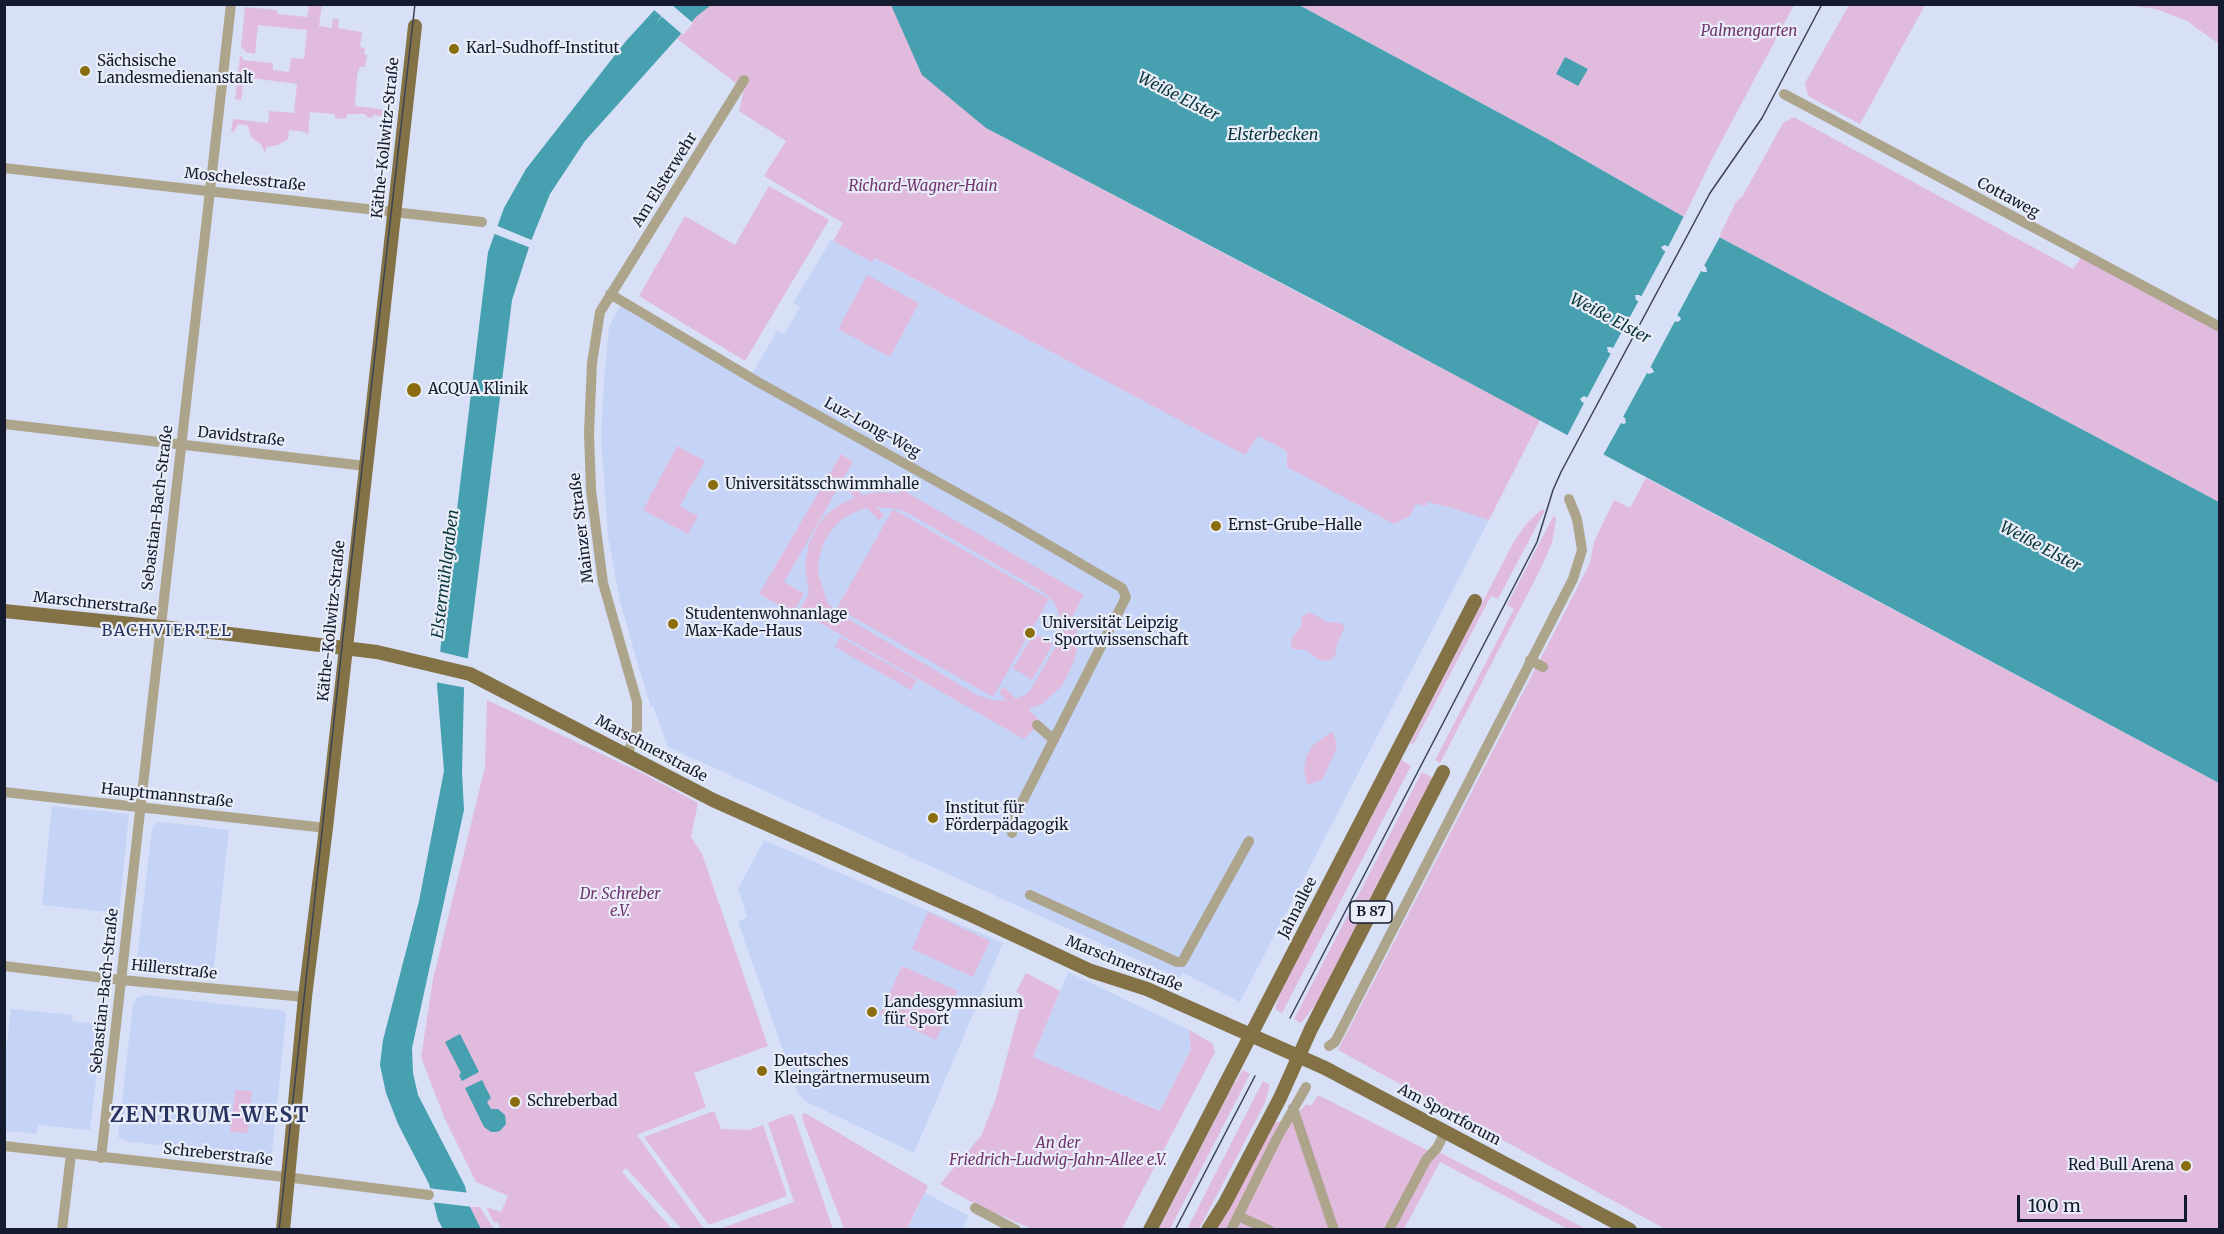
<!DOCTYPE html>
<html>
<head>
<meta charset="utf-8">
<style>
	body { margin:0 }
	#map { position:relative; width:2224px; height:1234px; overflow:hidden; background:#d7e0f6; font-family:Merriweather,serif }
	canvas { display:block }
	.frame { position:absolute; inset:0; border:6px solid #151b2f; pointer-events:none }
	.scale { position:absolute; left:2017px; top:1195px; width:170px; height:27px; box-sizing:border-box; border:3px solid #151b2f; border-top:0; padding-left:8px; font-size:18px; line-height:21px; white-space:nowrap; color:#151b2f; -webkit-text-stroke:4px #e9edf8; paint-order:stroke }
</style>
</head>
<body>
<div id="map">
<canvas width="2224" height="1234"></canvas>
<div class="frame"></div>
<div class="scale">100 m</div>
</div>
<script>
const ctx = document.querySelector('canvas').getContext('2d');
ctx.lineJoin = 'round';
function fillPath(path, color) {
  ctx.fillStyle = color;
  ctx.fill(path, 'evenodd');
}
function shape(rows) {
  const path = new Path2D();
  for (const r of rows) {
    path.moveTo(r[0], r[1]);
    for (let i = 2; i < r.length; i += 2) path.lineTo(r[i], r[i + 1]);
  }
  return path;
}
function stroke(path, color, width, dash) {
  ctx.strokeStyle = color;
  ctx.lineWidth = width;
  ctx.lineCap = dash ? 'butt' : 'round';
  ctx.setLineDash(dash || []);
  ctx.stroke(path);
}
function label(font, color, halo, rows, align = 'center') {
  ctx.font = font + ' Merriweather,serif';
  ctx.lineWidth = 4.5;
  ctx.setLineDash([]);
  ctx.textBaseline = 'middle';
  ctx.strokeStyle = halo;
  ctx.fillStyle = color;
  for (const [text, x, y, turn = 0] of rows) {
    ctx.save();
    ctx.translate(x, y);
    ctx.rotate((+turn || 0) * Math.PI / 180);
    ctx.textAlign = isNaN(turn) ? turn : align;
    if (halo) ctx.strokeText(text, 0, 0);
    ctx.fillText(text, 0, 0);
    ctx.restore();
  }
}
const built = shape([
	[831,240,871,261,874,258,1245,454,1258,436,1287,451,1286,459,1416,504,1427,502,1452,508,1489,520,1240,1002,1183,973,1179,978,1115,950,668,747,653,706,651,707,638,665,620,601,608,537,601,436,604,380,609,327,620,306,748,381,777,331,784,334,800,307,793,303],
	[52,806,129,814,119,913,42,905],
	[161,822,229,830,213,974,145,967,139,962,137,958,152,828,157,823],
	[764,840,1003,943,914,1153,805,1101,798,1093,738,922,747,917,738,889],
	[1068,972,1189,1030,1191,1049,1161,1111,1033,1057],
	[144,995,284,1011,286,1017,272,1152,268,1157,124,1141,118,1137,133,1003,137,998],
	[11,1009,73,1015,71,1019,74,1022,103,1024,90,1130,38,1125,36,1134,5,1131,5,1042,7,1042],
	[925,1193,969,1216,962,1229,907,1230]
]);
const green = shape([
	[309,5,322,5,319,26,332,28,333,19,339,19,338,28,362,32,360,47,365,48,364,54,367,55,365,67,360,67,357,75,355,106,387,110,387,117,373,115,372,118,367,117,365,114,347,114,346,119,335,118,335,114,310,112,308,135,305,132,289,130,288,139,278,145,266,147,265,153,261,144,252,138,247,125,238,124,234,132,231,131,233,119,268,123,269,111,294,113,297,84,244,77,241,100,235,99,240,56,242,57,243,60,273,63,273,70,289,72,291,58,304,59,307,30,258,25,255,54,245,52,245,49,241,48,245,7,277,10,277,14,307,17],
	[711,5,891,5,986,128,1540,420,1489,520,1452,508,1427,502,1426,506,1416,504,1410,516,1394,524,1287,467,1287,451,1258,436,1245,455,875,258,872,262,833,241,843,223,764,176,786,141,739,111,744,89,677,39,696,17],
	[1299,5,1794,5,1712,159,1684,217,1546,138],
	[1849,5,1925,5,1860,124,1808,96,1805,83],
	[2126,5,2219,5,2219,44,2187,21,2156,9],
	[1794,117,2073,269,2083,255,2219,328,2219,502,1719,237,1736,202,1742,197,1783,123],
	[769,186,829,220,745,361,639,296,685,216,735,245],
	[867,275,919,303,890,357,838,329],
	[677,446,705,461,680,506,698,516,688,534,643,510],
	[841,454,853,462,784,582,804,594,793,613,759,594],
	[1646,478,2219,783,2219,1229,1665,1229,1338,1050,1590,563,1594,542,1614,500,1630,508],
	[847,480,863,495,877,492,899,493,901,489,1084,595,1073,615,1077,632,1077,650,1073,664,1062,686,1042,704,1028,709,1041,722,1024,739,799,611,809,593,805,566,809,543,818,525,826,515,836,507,855,497,843,485],
	[876,507,898,509,908,513,1045,593,1054,602,1063,624,1062,636,1029,692,1016,699,1004,687,999,692,1006,701,992,700,977,695,835,611,827,601,818,573,819,559,824,542,831,531,841,520,855,512,867,508,879,520,884,515],
	[893,509,1049,599,993,697,837,608],
	[1541,510,1545,510,1498,599,1491,596,1414,743,1410,744,1513,543,1527,523],
	[1554,515,1556,520,1552,543,1539,572,1440,763,1435,760,1514,609,1507,605],
	[1309,612,1328,622,1341,623,1345,627,1337,644,1335,656,1329,661,1319,660,1306,650,1293,649,1291,646,1292,637,1301,627,1302,617],
	[1034,633,1053,644,1032,680,1013,668],
	[840,637,917,680,911,690,835,647],
	[487,700,644,774,698,803,691,837,702,854,768,1046,694,1073,706,1107,637,1135,704,1229,682,1229,626,1168,622,1172,672,1229,501,1229,497,1222,494,1223,486,1207,501,1212,508,1196,476,1182,444,1117,421,1057,433,979,485,767],
	[1333,731,1337,747,1322,780,1307,785,1304,770,1306,758,1312,746],
	[1401,760,1411,766,1282,1013,1275,1009,1281,992],
	[1422,772,1433,778,1316,1004,1301,1023,1294,1019],
	[928,912,990,941,973,977,912,949],
	[902,966,958,991,936,1040,880,1014],
	[1026,973,1060,991,1033,1057,1160,1111,1191,1049,1189,1030,1212,1043,1215,1052,1122,1229,1032,1229,973,1203,940,1184,981,1136,995,1101,1023,996,1016,992],
	[1243,1070,1250,1074,1170,1229,1159,1229,1232,1087],
	[1263,1081,1270,1085,1265,1103,1199,1229,1187,1229],
	[235,1090,252,1091,248,1133,230,1132],
	[1318,1095,1437,1155,1439,1152,1586,1229,1568,1229,1440,1162,1404,1229,1216,1230,1273,1122,1291,1121,1306,1104,1311,1106],
	[714,1111,721,1129,749,1130,763,1125,787,1196,709,1225,644,1137],
	[805,1113,928,1186,907,1229,844,1229,803,1120,802,1115],
	[790,1114,794,1116,833,1229,719,1229,794,1202,768,1123],
	[470,1207,480,1207,494,1229,481,1229]
]);
const water = shape([
	[659,5,670,5,657,22,673,5,711,5,696,17,585,141,550,194,531,241,512,300,464,689,462,772,464,810,412,1048,413,1073,418,1095,465,1186,470,1207,481,1229,443,1229,438,1220,429,1184,398,1124,386,1093,380,1065,383,1040,419,901,444,771,437,685,441,643,488,252,504,208,526,169,626,41],
	[891,5,1299,5,1546,138,1719,237,2219,502,2219,783,1333,310,986,128,922,75],
	[1665,245,1706,267,1707,272,1704,272,1663,250,1661,247],
	[1635,295,1639,295,1680,317,1681,320,1677,322,1636,300],
	[1607,347,1611,347,1652,368,1654,372,1649,374,1608,352],
	[1584,396,1625,418,1626,423,1623,424,1582,402,1580,399],
	[1565,57,1588,69,1578,86,1556,74],
	[460,1034,479,1072,462,1081,459,1075,461,1073,445,1042],
	[482,1080,491,1098,487,1102,491,1109,498,1109,505,1115,506,1124,500,1131,496,1132,491,1132,484,1127,465,1088]
]);
const pier = shape([
	[657,5,672,5,693,23,683,35,653,9],
	[1685,214,1721,235,1704,266,1706,267,1704,272,1701,271,1677,316,1679,318,1677,322,1675,321,1650,368,1652,369,1649,373,1647,373,1623,417,1625,419,1623,423,1621,423,1602,457,1566,438,1584,403,1584,400,1624,421,1584,400,1587,398,1611,353,1610,350,1650,371,1610,350,1613,348,1638,302,1638,298,1678,319,1638,298,1641,297,1665,252,1665,248,1705,269,1665,248,1668,247],
	[495,225,534,241,531,248,492,233],
	[437,651,470,659,467,688,435,682],
	[427,1188,470,1193,473,1207,430,1202]
]);
const minor = shape([
	[1784,94,2220,327],
	[4,168,482,222],
	[610,294,758,382,1006,520,1122,588,1126,597,1015,816,1012,833],
	[4,424,366,466],
	[1530,660,1543,667],
	[1037,725,1054,740],
	[627,755,637,729,637,702,603,583,591,490,589,433,592,363,600,312,744,80],
	[4,792,326,828],
	[1030,895,1177,962,1182,962,1249,841],
	[4,966,121,980,305,997],
	[1329,1046,1335,1042,1573,579,1582,550,1577,519,1569,499],
	[1293,1108,1334,1230],
	[4,1146,285,1177,429,1195],
	[101,1158,231,4],
	[975,1208,1016,1230],
	[1238,1216,1269,1230],
	[62,1230,71,1154],
	[1231,1230,1277,1138,1306,1087],
	[1389,1230,1426,1160,1437,1148,1445,1132]
]);
const major = shape([
	[4,611,230,634,377,652,470,674,713,800,969,914,1091,971,1147,989,1325,1068,1630,1230],
	[283,1230,305,997,326,828,415,26],
	[1150,1230,1475,601],
	[1208,1230,1225,1203,1280,1098,1311,1029,1443,772]
]);
const tram = shape([
	[1290,1018,1537,542,1553,490,1561,472,1710,193,1762,118,1822,4],
	[279,1230,347,600,415,4],
	[1175,1230,1255,1076]
]);
const markers = [
	[454,49,6,"#8a6d0e"],
	[85,71,6,"#8a6d0e"],
	[414,390,8,"#8a6d0e"],
	[713,485,6,"#8a6d0e"],
	[1216,526,6,"#8a6d0e"],
	[673,624,6,"#8a6d0e"],
	[1030,633,6,"#8a6d0e"],
	[933,818,6,"#8a6d0e"],
	[872,1012,6,"#8a6d0e"],
	[762,1071,6,"#8a6d0e"],
	[515,1102,6,"#8a6d0e"],
	[2186,1166,6,"#8a6d0e"]
];
const shields = [
	[1371,912,42]
];
const shieldNames = [
	["B 87",1371,912]
];
const parkNames = [
	["Palmengarten",1749,32],
	["Richard-Wagner-Hain",923,187],
	["Dr. Schreber",620,895],
	["e.V.",620,912],
	["An der",1058,1144],
	["Friedrich-Ludwig-Jahn-Allee e.V.",1058,1161]
];
const poiNames = [
	["Karl-Sudhoff-Institut",466,49],
	["Sächsische",97,62],
	["Landesmedienanstalt",97,79],
	["ACQUA Klinik",428,390],
	["Universitätsschwimmhalle",725,485],
	["Ernst-Grube-Halle",1228,526],
	["Studentenwohnanlage",685,615],
	["Max-Kade-Haus",685,632],
	["Universität Leipzig",1042,624],
	["- Sportwissenschaft",1042,641],
	["Institut für",945,809],
	["Förderpädagogik",945,826],
	["Landesgymnasium",884,1003],
	["für Sport",884,1020],
	["Deutsches",774,1062],
	["Kleingärtnermuseum",774,1079],
	["Schreberbad",527,1102],
	["Red Bull Arena",2174,1166,"right"]
];
const streetNames = [
	["Käthe-Kollwitz-Straße",386,138,-84],
	["Moschelesstraße",245,180,6],
	["Am Elsterwehr",665,180,-58],
	["Cottaweg",2008,198,28],
	["Luz-Long-Weg",872,428,29],
	["Davidstraße",241,437,6],
	["Sebastian-Bach-Straße",158,508,-83],
	["Mainzer Straße",582,528,-97],
	["Marschnerstraße",95,604,6],
	["Käthe-Kollwitz-Straße",332,621,-84],
	["Marschnerstraße",651,749,28],
	["Hauptmannstraße",167,796,6],
	["Jahnallee",1298,908,-63],
	["Marschnerstraße",1124,964,22],
	["Hillerstraße",174,970,6],
	["Sebastian-Bach-Straße",105,991,-84],
	["Am Sportforum",1449,1115,28],
	["Schreberstraße",218,1155,6]
];
const waterNames = [
	["Weiße Elster",1178,97,27],
	["Elsterbecken",1273,135],
	["Weiße Elster",1610,319,28],
	["Weiße Elster",2040,547,28],
	["Elstermühlgraben",446,574,-83]
];
const neighbourhoodNames = [
	["BACHVIERTEL",167,631]
];
const districtNames = [
	["ZENTRUM-WEST",210,1116]
];
fillPath(built, '#c5d3f7');
fillPath(green, '#e1bbdd');
fillPath(water, '#47a0af');
fillPath(pier, '#d7e0f6');
stroke(minor, '#ada48c', 10);
stroke(major, '#837245', 14);
stroke(tram, '#3b4256', 1.5);
for (const [x, y, r, color] of markers) {
  const dot = new Path2D();
  dot.arc(x, y, r, 0, 2 * Math.PI);
  ctx.fillStyle = color;
  ctx.fill(dot);
  stroke(dot, '#e9edf8', 2);
}
for (const [x, y, w] of shields) {
  const box = new Path2D();
  box.roundRect(x - w / 2, y - 11, w, 22, 4.5);
  ctx.fillStyle = '#e9edf8';
  ctx.fill(box);
  stroke(box, '#151b2f', 1.5);
}
label('bold 14px', '#151b2f', null, shieldNames);
label('italic 15px', '#72346e', '#e9edf8', parkNames);
label('15px', '#151b2f', '#e9edf8', poiNames, 'left');
label('15px', '#151b2f', '#e9edf8', streetNames);
label('italic 16px', '#08343b', '#e9edf8', waterNames);
ctx.letterSpacing = '1.5px';
label('16px', '#283460', '#e9edf8', neighbourhoodNames);
ctx.letterSpacing = '0px';
ctx.letterSpacing = '1.5px';
label('bold 21px', '#283460', '#e9edf8', districtNames);
ctx.letterSpacing = '0px';
</script>
</body>
</html>
